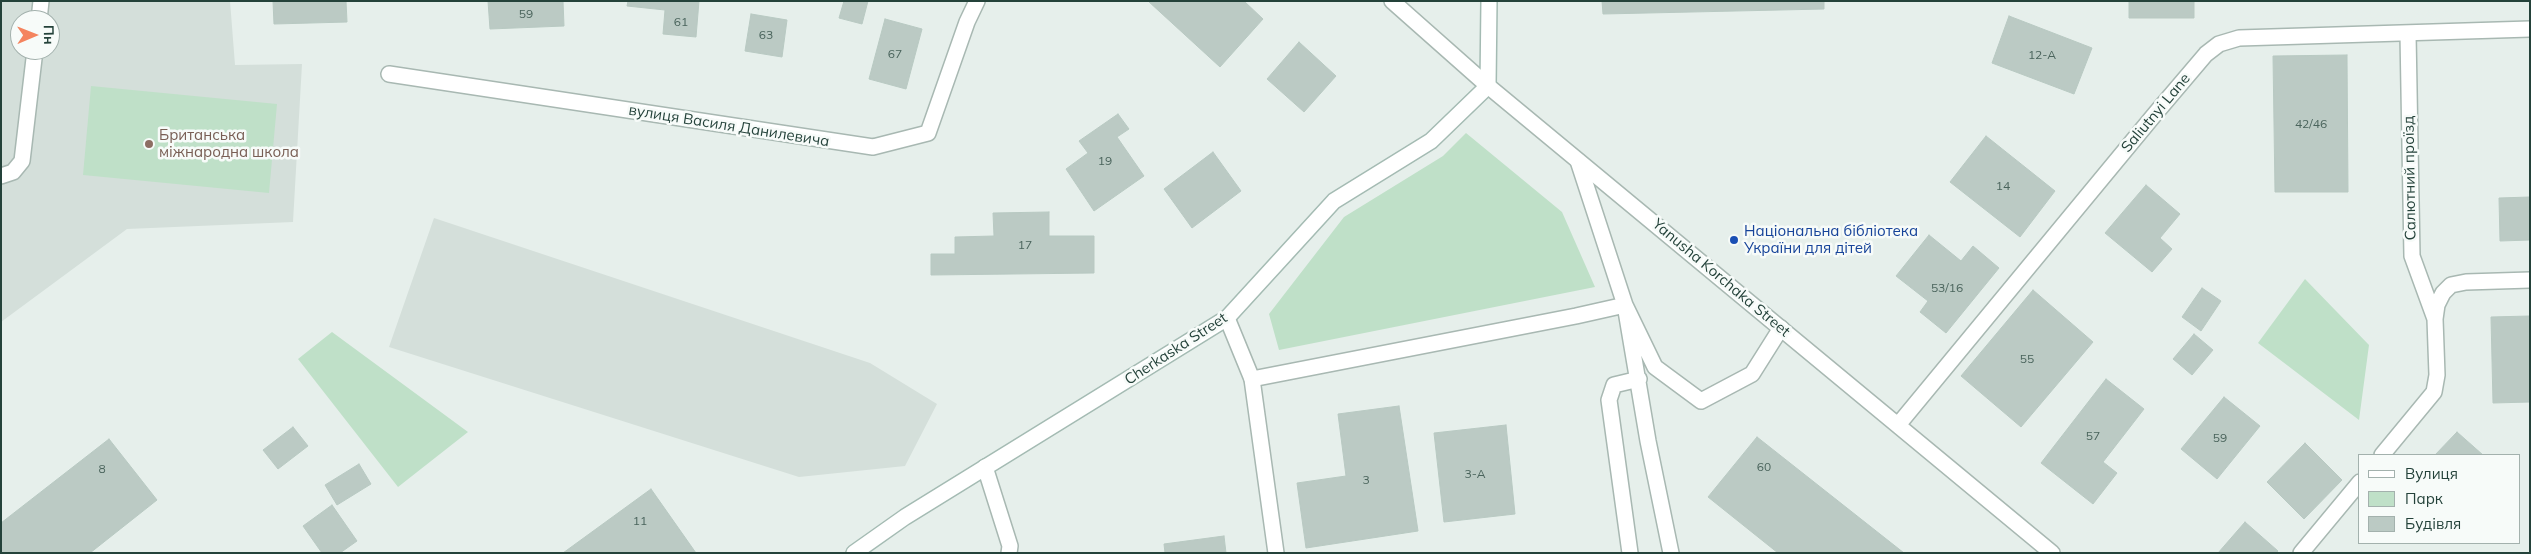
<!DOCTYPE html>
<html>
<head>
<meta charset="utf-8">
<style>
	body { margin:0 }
	#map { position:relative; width:2531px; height:554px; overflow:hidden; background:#e6efeb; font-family:Mulish,sans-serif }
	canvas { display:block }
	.frame { position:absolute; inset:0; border:2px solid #24423a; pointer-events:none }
	.legend { position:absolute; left:2358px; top:454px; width:162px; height:90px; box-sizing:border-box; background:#f7fbf9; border:1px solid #a3b1ad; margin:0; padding:6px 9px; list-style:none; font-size:15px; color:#24423a }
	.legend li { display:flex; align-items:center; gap:10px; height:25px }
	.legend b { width:25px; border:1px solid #a3b1ad }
	.north { position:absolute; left:10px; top:10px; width:50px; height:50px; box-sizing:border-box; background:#f7fbf9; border:1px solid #a3b1ad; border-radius:50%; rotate:89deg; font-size:14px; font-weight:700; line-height:20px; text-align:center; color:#24423a }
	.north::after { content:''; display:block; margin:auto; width:18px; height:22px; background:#f4845f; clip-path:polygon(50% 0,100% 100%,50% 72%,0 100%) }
</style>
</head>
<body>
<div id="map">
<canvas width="2531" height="554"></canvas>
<div class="frame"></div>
<ul class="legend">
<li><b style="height:6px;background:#fff"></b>Вулиця</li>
<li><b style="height:14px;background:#bfe0c8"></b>Парк</li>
<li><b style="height:14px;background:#bbcac4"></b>Будівля</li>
</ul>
<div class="north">Пн</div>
</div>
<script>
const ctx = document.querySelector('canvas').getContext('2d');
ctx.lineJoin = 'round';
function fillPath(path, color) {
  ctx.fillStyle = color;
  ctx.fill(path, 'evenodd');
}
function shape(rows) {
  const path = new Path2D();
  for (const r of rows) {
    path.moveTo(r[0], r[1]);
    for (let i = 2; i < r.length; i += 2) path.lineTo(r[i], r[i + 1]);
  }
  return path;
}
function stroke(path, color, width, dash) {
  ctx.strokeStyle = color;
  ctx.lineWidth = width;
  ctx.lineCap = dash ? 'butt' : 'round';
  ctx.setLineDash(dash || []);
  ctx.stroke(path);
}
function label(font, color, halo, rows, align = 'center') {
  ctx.font = font + ' Mulish,sans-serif';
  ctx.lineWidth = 5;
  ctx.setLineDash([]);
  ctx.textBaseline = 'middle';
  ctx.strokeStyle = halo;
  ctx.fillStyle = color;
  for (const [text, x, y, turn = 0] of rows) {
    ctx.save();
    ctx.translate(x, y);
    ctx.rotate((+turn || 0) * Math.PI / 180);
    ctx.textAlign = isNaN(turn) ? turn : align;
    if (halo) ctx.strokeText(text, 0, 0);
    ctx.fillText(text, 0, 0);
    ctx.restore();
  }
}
const built = shape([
	[1,1,230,1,235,65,302,64,293,222,127,229,1,322],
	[20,20,50,20,50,50,20,50],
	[434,218,870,363,937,404,905,466,799,477,389,347]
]);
const green = shape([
	[91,86,277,104,269,193,83,175],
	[1466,133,1562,212,1595,287,1279,350,1269,314,1344,217,1443,156],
	[2305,279,2369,345,2359,420,2258,343],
	[332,332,468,432,398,487,298,359]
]);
const building = shape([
	[273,1,346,1,347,22,274,24,273,1],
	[488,1,563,1,564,26,490,29,488,1],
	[628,1,699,1,696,37,663,34,665,10,627,6,628,1],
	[844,1,868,1,862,24,839,18,844,1],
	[1148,1,1244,1,1263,19,1220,67,1148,1],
	[1602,1,1824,1,1824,9,1603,14,1602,1],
	[2129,1,2194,1,2194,18,2129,18,2129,1],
	[751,14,787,20,782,57,745,51,751,14],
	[2009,16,2092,48,2074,94,1992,63,2009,16],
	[885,19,922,29,906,89,869,79,885,19],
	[1299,42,1336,76,1304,112,1267,79,1299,42],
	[2347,55,2348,192,2275,192,2273,56,2347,55],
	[1118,114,1129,129,1117,137,1144,176,1094,211,1066,169,1088,153,1079,141,1118,114],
	[1986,136,2055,191,2020,237,1950,182,1986,136],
	[1213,152,1241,191,1192,228,1164,189,1213,152],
	[2146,185,2180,214,2160,238,2172,249,2152,272,2105,233,2146,185],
	[2530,197,2530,240,2500,241,2499,198,2530,197],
	[1049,212,1049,236,1094,236,1094,273,931,275,931,254,955,254,955,237,994,236,993,213,1049,212],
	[1929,235,1961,261,1973,246,1999,268,1946,333,1920,312,1928,301,1896,276,1929,235],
	[2202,288,2221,301,2201,331,2182,317,2202,288],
	[2033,290,2093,342,2021,427,1961,376,2033,290],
	[2530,316,2530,402,2493,403,2491,317,2530,316],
	[2194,334,2213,350,2192,375,2173,359,2194,334],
	[2106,379,2144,409,2103,462,2117,473,2093,504,2041,463,2106,379],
	[2224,397,2260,426,2217,479,2181,449,2224,397],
	[1399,406,1418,531,1306,548,1297,483,1346,476,1338,414,1399,406],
	[1506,425,1515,514,1444,522,1434,433,1506,425],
	[293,427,308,446,278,469,263,450,293,427],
	[2457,432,2483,455,2435,455,2457,432],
	[1757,437,1904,553,1778,553,1708,497,1757,437],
	[109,439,157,500,90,553,1,553,1,523,109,439],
	[2305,443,2342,480,2304,519,2267,482,2305,443],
	[359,464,371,484,337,505,325,485,359,464],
	[651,489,696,553,563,553,651,489],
	[332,505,357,541,340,553,322,553,303,526,332,505],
	[2245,522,2278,551,2276,553,2218,553,2245,522],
	[1224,536,1226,553,1165,553,1164,544,1224,536]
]);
const lane = shape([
	[39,20,41,1],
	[2408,34,2412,256,2435,319],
	[389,74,873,147,928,133,967,22,977,1],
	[1578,161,1625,305,1655,367,1701,401,1752,374,1781,328],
	[1,176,13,172,22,161,35,50],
	[1252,379,1576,316,1625,305,1648,441,1671,553],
	[2382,455,2434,392,2437,375,2435,319,2437,305,2443,293,2451,285,2466,282,2530,280],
	[1630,553,1609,400,1614,385,1639,379],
	[2301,553,2360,482]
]);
const street = shape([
	[1392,1,1488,86,2052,553],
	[1227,318,1252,379,1276,553],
	[1898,425,2155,114,2206,54,2219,44,2239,38,2530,29],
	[985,467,1010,546,1009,553]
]);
const secondary = shape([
	[854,553,905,517,1227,318,1334,201,1431,141,1488,86,1489,1]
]);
const markers = [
	[149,144,5,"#8d6e63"],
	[1734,240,5,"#1a4fb4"]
];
const numberNames = [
	["59",526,14],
	["61",681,22],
	["63",766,35],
	["67",895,54],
	["12-А",2042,55],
	["42/46",2311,124],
	["19",1105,161],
	["14",2003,186],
	["17",1025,245],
	["53/16",1947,288],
	["55",2027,359],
	["57",2093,436],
	["59",2220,438],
	["60",1764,467],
	["8",102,469],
	["3-А",1475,474],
	["3",1366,480],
	["11",640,521]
];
const streetNames = [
	["Saliutnyi Lane",2156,113,-50],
	["вулиця Василя Данилевича",729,126,9],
	["Салютний проїзд",2410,178,-91],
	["Yanusha Korchaka Street",1721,278,40],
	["Cherkaska Street",1176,349,-33]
];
const educationNames = [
	["Британська",159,135],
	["міжнародна школа",159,152]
];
const transitNames = [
	["Національна бібліотека",1744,231],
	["України для дітей",1744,248]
];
fillPath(built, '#d4dfda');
fillPath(green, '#bfe0c8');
fillPath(building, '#bbcac4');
stroke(building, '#b8c9c2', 1);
stroke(lane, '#a8b8b2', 18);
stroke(street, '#a8b8b2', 18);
stroke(secondary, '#a4bbb3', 18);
stroke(lane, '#fff', 15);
stroke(street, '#fff', 15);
stroke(secondary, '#fff', 15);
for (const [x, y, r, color] of markers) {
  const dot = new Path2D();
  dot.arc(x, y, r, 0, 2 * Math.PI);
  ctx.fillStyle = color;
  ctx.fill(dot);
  stroke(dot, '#f7fbf9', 2);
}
label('12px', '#4a645c', null, numberNames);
label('15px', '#24423a', '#f7fbf9', streetNames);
label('15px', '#785e54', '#f7fbf9', educationNames, 'left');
label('15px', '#164399', '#f7fbf9', transitNames, 'left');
</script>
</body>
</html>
